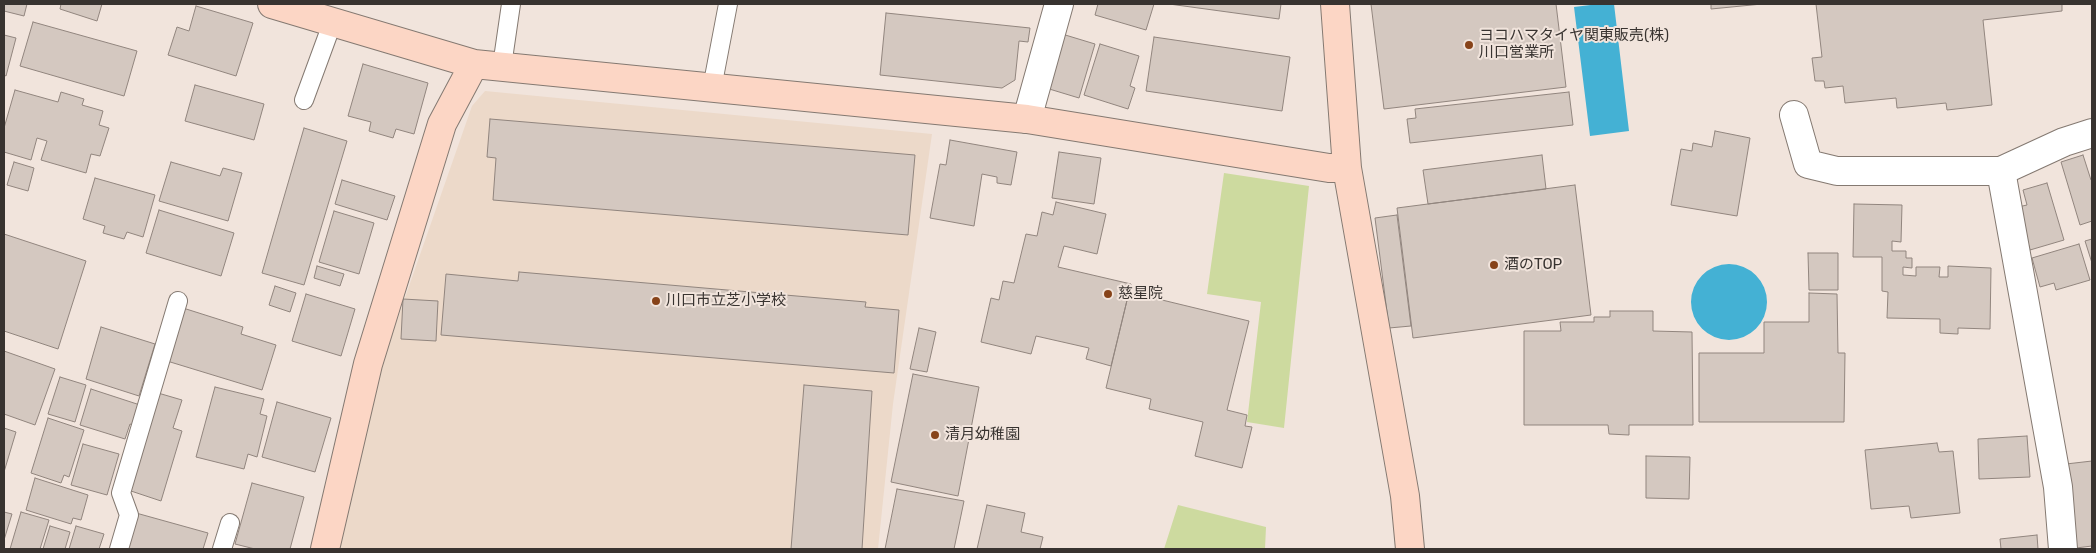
<!DOCTYPE html>
<html>
<head>
<meta charset="utf-8">
<style>
	body { margin:0 }
	#map { position:relative; width:2096px; height:553px; overflow:hidden; background:#f1e4dc; font-family:Rubik,sans-serif }
	canvas { display:block }
	.frame { position:absolute; inset:0; border:5px solid #383330; pointer-events:none }
</style>
</head>
<body>
<div id="map">
<canvas width="2096" height="553"></canvas>
<div class="frame"></div>
</div>
<script>
const ctx = document.querySelector('canvas').getContext('2d');
ctx.lineJoin = 'round';
function fillPath(path, color) {
  ctx.fillStyle = color;
  ctx.fill(path, 'evenodd');
}
function shape(rows) {
  const path = new Path2D();
  for (const r of rows) {
    if (r.length === 3) {
      path.moveTo(r[0] + r[2], r[1]);
      path.arc(r[0], r[1], r[2], 0, 2 * Math.PI);
      continue;
    }
    path.moveTo(r[0], r[1]);
    for (let i = 2; i < r.length; i += 2) path.lineTo(r[i], r[i + 1]);
  }
  return path;
}
function stroke(path, color, width, dash) {
  ctx.strokeStyle = color;
  ctx.lineWidth = width;
  ctx.lineCap = dash ? 'butt' : 'round';
  ctx.setLineDash(dash || []);
  ctx.stroke(path);
}
function label(font, color, halo, rows, align = 'center') {
  ctx.font = font + ' Rubik,"Noto Sans JP",sans-serif';
  ctx.lineWidth = 4;
  ctx.setLineDash([]);
  ctx.textBaseline = 'middle';
  ctx.strokeStyle = halo;
  ctx.fillStyle = color;
  for (const [text, x, y, turn = 0] of rows) {
    ctx.save();
    ctx.translate(x, y);
    ctx.rotate((+turn || 0) * Math.PI / 180);
    ctx.textAlign = isNaN(turn) ? turn : align;
    if (halo) ctx.strokeText(text, 0, 0);
    ctx.fillText(text, 0, 0);
    ctx.restore();
  }
}
const education = shape([
	[485,91,932,134,893,404,878,549,337,549,379,372,472,106]
]);
const green = shape([
	[1224,173,1309,186,1284,428,1247,422,1261,302,1207,294],
	[1178,505,1266,527,1265,549,1164,549]
]);
const water = shape([
	[1599,4,1614,4,1629,131,1590,136,1574,7],
	[1729,302,38]
]);
const building = shape([
	[4,4,27,4,24,16,4,11,4,4],
	[61,4,102,4,97,21,60,9,61,4],
	[1098,4,1154,4,1146,30,1095,15,1098,4],
	[1169,4,1281,4,1279,19,1169,4],
	[1371,4,1556,4,1566,87,1384,109,1371,4],
	[1711,4,1762,4,1711,9,1711,4],
	[1816,4,2062,4,2062,11,1983,20,1992,105,1947,110,1946,103,1897,108,1896,98,1845,103,1843,86,1825,88,1824,81,1815,81,1812,58,1822,57,1816,4],
	[196,6,253,23,236,76,168,55,177,27,189,31,196,6],
	[886,13,1030,28,1028,42,1019,41,1015,80,1002,88,880,75,886,13],
	[33,22,137,51,124,96,20,66,33,22],
	[1062,34,1095,44,1079,98,1046,88,1062,34],
	[4,35,16,38,6,76,4,75,4,35],
	[1154,37,1290,57,1282,111,1146,91,1154,37],
	[1100,44,1139,56,1130,86,1135,88,1128,109,1084,95,1100,44],
	[363,64,428,83,414,134,396,129,393,138,369,131,371,122,348,116,363,64],
	[195,85,264,104,254,140,185,121,195,85],
	[15,90,58,102,61,92,84,99,82,105,103,111,99,125,109,128,100,156,91,154,86,173,41,160,47,141,37,138,31,160,4,152,4,128,15,90],
	[1569,92,1573,125,1410,143,1407,119,1416,118,1415,109,1569,92],
	[490,119,915,155,908,235,493,200,496,158,487,157,490,119],
	[304,128,347,141,304,285,262,273,304,128],
	[1715,131,1750,138,1737,216,1671,205,1681,149,1692,151,1693,143,1712,147,1715,131],
	[950,140,1017,152,1011,185,997,183,997,177,982,174,974,226,930,218,940,164,946,165,950,140],
	[1059,152,1101,158,1094,204,1052,198,1059,152],
	[1542,155,1546,189,1428,204,1423,170,1542,155],
	[2083,155,2091,180,2092,179,2092,221,2080,225,2061,162,2083,155],
	[14,162,34,168,28,191,7,185,14,162],
	[171,162,220,176,223,168,242,173,228,221,159,201,171,162],
	[95,178,155,195,143,237,127,232,124,239,103,233,105,226,83,219,95,178],
	[342,180,395,196,387,220,335,204,342,180],
	[2047,183,2064,240,2030,250,2018,207,2027,205,2023,190,2047,183],
	[1575,185,1591,315,1413,338,1397,208,1575,185],
	[1056,202,1106,214,1097,254,1064,246,1058,267,1131,284,1111,366,1086,359,1089,348,1036,336,1031,354,981,342,991,298,999,300,1003,281,1014,283,1026,234,1037,236,1042,212,1053,215,1056,202],
	[1854,204,1902,205,1901,242,1892,241,1892,251,1906,251,1906,258,1912,258,1912,268,1903,267,1903,275,1916,276,1916,267,1940,267,1939,277,1948,277,1948,266,1991,268,1990,329,1958,328,1958,334,1940,333,1940,319,1887,318,1888,292,1882,291,1882,257,1853,257,1854,204],
	[159,210,234,233,221,276,146,253,159,210],
	[334,211,374,223,359,274,319,262,334,211],
	[1397,215,1411,326,1389,328,1375,218,1397,215],
	[4,234,86,261,58,349,4,331,4,234],
	[2092,239,2092,263,2085,241,2092,239],
	[2079,244,2090,280,2056,290,2054,283,2040,287,2032,258,2079,244],
	[1808,253,1838,253,1838,290,1809,290,1808,253],
	[317,266,344,274,340,286,314,278,317,266],
	[519,272,866,302,865,307,899,310,894,373,441,335,446,274,518,281,519,272],
	[275,286,296,293,290,312,269,305,275,286],
	[1129,292,1249,321,1227,410,1247,415,1245,426,1252,427,1242,468,1195,456,1203,422,1149,409,1151,399,1106,388,1129,292],
	[1809,293,1837,294,1838,353,1845,353,1844,422,1699,422,1699,353,1764,353,1764,322,1809,322,1809,293],
	[306,294,355,309,341,356,292,341,306,294],
	[403,299,438,301,436,341,401,339,403,299],
	[183,308,243,327,241,334,276,345,262,390,167,361,183,308],
	[1610,311,1653,311,1653,331,1692,332,1693,425,1629,425,1629,435,1609,434,1608,425,1524,425,1524,331,1561,331,1560,322,1594,322,1594,317,1610,317,1610,311],
	[101,327,155,344,139,396,86,379,101,327],
	[919,328,936,332,927,372,910,369,919,328],
	[4,351,55,369,35,425,4,414,4,351],
	[913,374,979,387,958,496,891,482,913,374],
	[60,377,86,385,75,422,48,414,60,377],
	[804,385,872,391,862,549,791,549,804,385],
	[215,387,264,399,260,414,267,416,257,457,248,454,244,469,196,457,215,387],
	[91,389,140,405,133,425,130,424,125,439,80,425,91,389],
	[158,393,182,400,173,428,182,431,161,501,128,490,158,393],
	[277,402,331,418,315,472,262,457,277,402],
	[48,418,84,430,69,477,64,475,61,483,31,473,48,418],
	[4,428,16,432,4,472,4,428],
	[2027,436,2030,477,1979,479,1978,439,2027,436],
	[1937,443,1939,452,1953,451,1960,513,1911,518,1909,506,1871,509,1865,450,1937,443],
	[83,444,119,454,107,495,71,485,83,444],
	[1646,456,1690,457,1689,499,1646,498,1646,456],
	[2092,461,2092,546,2076,548,2066,464,2092,461],
	[35,478,88,495,81,520,73,518,71,524,26,510,35,478],
	[252,483,304,497,290,549,255,549,235,544,252,483],
	[897,489,964,501,954,549,885,549,897,489],
	[987,505,1025,513,1021,532,1043,537,1040,549,977,549,987,505],
	[4,512,12,514,4,540,4,512],
	[21,512,49,520,40,549,10,549,21,512],
	[136,513,208,533,203,549,126,549,136,513],
	[50,526,70,532,65,549,43,549,50,526],
	[76,526,104,534,99,549,69,549,76,526],
	[2037,535,2038,549,2001,549,2000,539,2037,535]
]);
const lane = shape([
	[502,66,511,4],
	[712,88,728,4],
	[304,100,333,21],
	[119,549,129,515,121,493,178,301],
	[222,549,230,523]
]);
const street = shape([
	[1794,115,1808,164,1837,171,2001,171,2064,142,2092,133],
	[1027,119,1059,4],
	[2001,171,2058,487,2063,549]
]);
const secondary = shape([
	[272,4,474,64,1027,119,1329,168,1347,168],
	[1335,4,1347,168,1405,496,1410,549],
	[325,549,368,364,442,124,474,64]
]);
const markers = [
	[1469,45,5,"#874319"],
	[1494,265,5,"#874319"],
	[1108,294,5,"#874319"],
	[656,301,5,"#874319"],
	[935,435,5,"#874319"]
];
const poiNames = [
	["ヨコハマタイヤ関東販売(株)",1479,36],
	["川口営業所",1479,53],
	["酒のTOP",1504,265],
	["慈星院",1118,294],
	["川口市立芝小学校",666,301],
	["清月幼稚園",945,435]
];
fillPath(education, '#ecd9c9');
fillPath(green, '#cdda9f');
fillPath(water, '#44b1d4');
fillPath(building, '#d4c8c0');
stroke(building, '#91857e', 1);
stroke(lane, '#847971', 20);
stroke(street, '#847971', 30);
stroke(secondary, '#847971', 30);
stroke(lane, '#fff', 18);
stroke(street, '#fff', 28);
stroke(secondary, '#fcd6c5', 28);
for (const [x, y, r, color] of markers) {
  const dot = new Path2D();
  dot.arc(x, y, r, 0, 2 * Math.PI);
  ctx.fillStyle = color;
  ctx.fill(dot);
  stroke(dot, '#f1e4dc', 2);
}
label('15px', '#383330', '#f1e4dc', poiNames, 'left');
</script>
</body>
</html>
